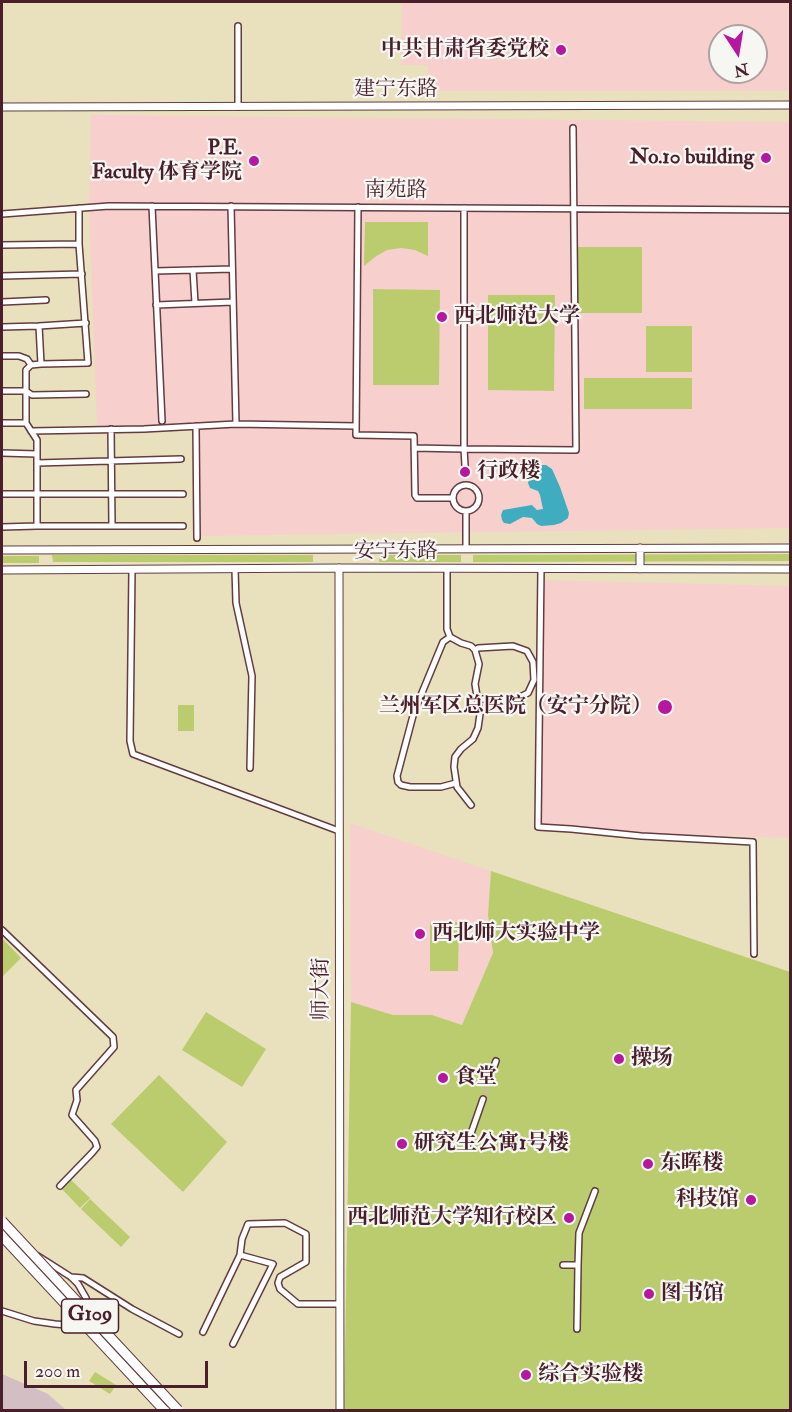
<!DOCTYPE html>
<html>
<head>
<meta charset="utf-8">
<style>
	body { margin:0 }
	#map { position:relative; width:792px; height:1412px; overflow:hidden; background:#e9e0be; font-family:"IM FELL Double Pica",serif }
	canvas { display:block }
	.frame { position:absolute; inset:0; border:3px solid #4a1f2b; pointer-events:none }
	.north { position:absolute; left:708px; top:24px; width:60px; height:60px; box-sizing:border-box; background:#f6f6f2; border:2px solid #b1a0a2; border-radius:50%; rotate:168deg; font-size:16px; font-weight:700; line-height:24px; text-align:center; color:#4a1f2b }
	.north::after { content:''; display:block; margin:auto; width:21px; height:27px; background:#b5179e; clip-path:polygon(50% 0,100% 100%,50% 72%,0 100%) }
	.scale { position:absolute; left:24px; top:1361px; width:184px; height:27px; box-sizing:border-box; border:3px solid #4a1f2b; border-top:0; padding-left:8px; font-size:18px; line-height:21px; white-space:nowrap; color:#4a1f2b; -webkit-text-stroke:4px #f6f6f2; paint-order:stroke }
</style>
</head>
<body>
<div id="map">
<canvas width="792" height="1412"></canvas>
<div class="frame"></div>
<div class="north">N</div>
<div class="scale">200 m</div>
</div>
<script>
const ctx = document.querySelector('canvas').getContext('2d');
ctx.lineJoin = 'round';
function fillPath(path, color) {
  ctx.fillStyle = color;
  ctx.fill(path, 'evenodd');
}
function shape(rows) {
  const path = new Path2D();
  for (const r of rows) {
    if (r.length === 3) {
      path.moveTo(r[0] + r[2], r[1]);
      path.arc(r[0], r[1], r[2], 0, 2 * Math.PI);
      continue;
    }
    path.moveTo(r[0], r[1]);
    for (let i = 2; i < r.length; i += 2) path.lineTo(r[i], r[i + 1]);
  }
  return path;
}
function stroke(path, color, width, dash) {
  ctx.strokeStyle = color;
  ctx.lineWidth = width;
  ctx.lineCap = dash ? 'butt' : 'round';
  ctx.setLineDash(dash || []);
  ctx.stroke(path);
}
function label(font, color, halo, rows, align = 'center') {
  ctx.font = font + ' "IM FELL Double Pica","Noto Serif SC",serif';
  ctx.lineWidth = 4.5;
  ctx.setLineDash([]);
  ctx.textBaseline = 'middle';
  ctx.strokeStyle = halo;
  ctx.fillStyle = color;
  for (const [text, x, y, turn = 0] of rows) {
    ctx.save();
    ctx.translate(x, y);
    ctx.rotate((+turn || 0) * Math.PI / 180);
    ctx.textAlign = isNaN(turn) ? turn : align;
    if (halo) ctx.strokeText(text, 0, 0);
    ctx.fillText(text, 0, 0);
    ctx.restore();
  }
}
const built = shape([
	[402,2,788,2,788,91,426,91,428,65,401,65],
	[720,36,756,36,756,72,720,72],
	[91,115,790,122,790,528,193,536,192,424,97,426,89,210],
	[541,580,790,586,790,838,536,829],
	[350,823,491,871,488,915,493,953,462,1025,432,1015,393,1015,351,1002]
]);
const industrial = shape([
	[2,1374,48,1394,66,1410,2,1410]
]);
const green = shape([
	[365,222,428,222,428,256,415,250,401,248,387,250,375,257,364,266],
	[578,247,642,247,642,313,577,313],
	[373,289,440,290,439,385,373,385],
	[488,295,555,295,554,391,488,390],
	[646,326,692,326,692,372,646,372],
	[584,378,692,378,692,409,584,409],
	[789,554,789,561,473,562,473,555],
	[52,555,313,555,313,562,53,562],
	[379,555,461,555,461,562,379,562],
	[2,556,39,556,39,563,2,563],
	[178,705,194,705,194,731,178,731],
	[491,871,790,972,790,1410,344,1410,351,1002,393,1015,432,1015,462,1025,493,953,488,915],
	[430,922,459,922,458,971,430,971],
	[2,938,21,958,2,977],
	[206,1012,266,1049,242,1087,182,1050],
	[159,1075,227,1142,183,1192,111,1124],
	[70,1179,90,1198,80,1208,61,1188],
	[90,1199,130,1237,121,1247,81,1209],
	[95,1372,116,1385,110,1394,89,1381]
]);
const water = shape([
	[539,465,546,465,552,469,560,487,569,513,568,518,561,523,554,525,541,526,537,524,532,518,523,517,510,524,504,523,502,520,501,515,503,510,532,505,537,510,543,509,540,495,538,491,530,488,528,483,533,467]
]);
const streetTunnel = shape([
	[465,465,466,479],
	[483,1099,493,1069]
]);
const street = shape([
	[238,26,238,107],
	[152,206,162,421],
	[231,206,236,424],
	[358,207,356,435,414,436,415,495,417,498,452,498],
	[464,208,464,449,576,450,573,128],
	[2,214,109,206,790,210],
	[2,245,79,244],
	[193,270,195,303],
	[155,271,232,269],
	[2,276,82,274],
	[2,302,46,300],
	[156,305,233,302],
	[39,326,86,323],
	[2,327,39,326,41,364],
	[2,356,19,356,27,359,31,365],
	[2,391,26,391,32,395,86,394],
	[2,423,26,423],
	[196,426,197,538],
	[111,429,112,526],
	[31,431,144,429,236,424,356,426],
	[414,448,464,449,465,465],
	[2,453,37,454],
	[37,463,181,459],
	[466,498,13],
	[2,494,183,494],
	[37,526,183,526],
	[2,527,37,526,37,440,26,423,26,370,31,365,41,364,88,363,79,244,79,208],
	[466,549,466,512],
	[447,568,447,629,450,637,461,643,471,646,475,650,479,664,475,684,480,714,478,728,473,739,461,749,455,757,454,767,457,787,471,805],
	[541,568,538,827,571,829,641,836,753,842,754,954],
	[132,569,130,741,133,754,339,831],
	[235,569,236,603,252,676,250,768],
	[450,637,443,642,414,712,397,776,398,782,401,785,410,787,441,787,456,783],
	[475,650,478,648,513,646,527,651,533,662,534,680,528,693,516,699,478,699],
	[2,930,113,1037,114,1047,76,1090,77,1100,72,1115,95,1141,97,1147,92,1153,60,1186],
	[493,1069,496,1061],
	[467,1145,483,1099],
	[563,1265,578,1265,579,1233,595,1191],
	[71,1277,83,1278,132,1309,179,1334],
	[2,1311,34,1321,55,1324,67,1325,77,1323,85,1316,89,1309,86,1298,78,1284,71,1277,38,1256],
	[577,1329,578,1265],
	[203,1332,240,1255,242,1239,248,1224,285,1223,306,1234,306,1262,280,1277,278,1283,280,1289,298,1304,340,1304],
	[233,1344,273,1264,240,1255]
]);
const secondary = shape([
	[2,107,790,105],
	[640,548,640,569],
	[2,550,790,548],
	[339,568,340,1410],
	[2,570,339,568,790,569]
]);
const highwayBridge = shape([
	[2,1221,178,1410],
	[2,1236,164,1410]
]);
const markers = [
	[561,50,6,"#b5179e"],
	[766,158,6,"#b5179e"],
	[254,161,6,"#b5179e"],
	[442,317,6,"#b5179e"],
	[465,472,6,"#b5179e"],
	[665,707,8,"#b5179e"],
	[420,934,6,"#b5179e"],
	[619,1059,6,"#b5179e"],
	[443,1078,6,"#b5179e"],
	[402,1144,6,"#b5179e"],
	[648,1164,6,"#b5179e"],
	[751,1200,6,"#b5179e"],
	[569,1218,6,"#b5179e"],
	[649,1294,6,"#b5179e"],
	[526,1375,6,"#b5179e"]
];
const shields = [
	[90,1316,57]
];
const shieldNames = [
	["G109",90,1316]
];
const poiNames = [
	["中共甘肃省委党校",549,50,"right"],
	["P.E.",242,149,"right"],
	["Faculty 体育学院",242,173,"right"],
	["No.10 building",754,158,"right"],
	["西北师范大学",454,317],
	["行政楼",477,472],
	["兰州军区总医院（安宁分院）",652,707,"right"],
	["西北师大实验中学",432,934],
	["操场",631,1059],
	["食堂",455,1078],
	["研究生公寓1号楼",414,1144],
	["东晖楼",660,1164],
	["科技馆",739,1200,"right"],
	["西北师范大学知行校区",557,1218,"right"],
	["图书馆",661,1294],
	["综合实验楼",538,1375]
];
const streetNames = [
	["建宁东路",396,90],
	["南苑路",396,191],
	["安宁东路",396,552],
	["师大街",322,989,-90]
];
fillPath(built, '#f7d0cd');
fillPath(industrial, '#d2bec3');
fillPath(green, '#bbcc6e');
fillPath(water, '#40acbf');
stroke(streetTunnel, '#c9b9a1', 5, [5, 2.5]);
stroke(street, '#623c41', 8);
stroke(secondary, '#623c41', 9);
stroke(street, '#fff', 5);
stroke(secondary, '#fff', 7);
stroke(highwayBridge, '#623c41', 11, []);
stroke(highwayBridge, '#fff', 9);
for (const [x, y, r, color] of markers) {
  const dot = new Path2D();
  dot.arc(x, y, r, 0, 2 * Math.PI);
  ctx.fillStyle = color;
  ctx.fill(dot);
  stroke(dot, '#f6f6f2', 2);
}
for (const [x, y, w] of shields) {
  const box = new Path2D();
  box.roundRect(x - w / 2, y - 17, w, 34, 4.5);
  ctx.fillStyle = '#f6f6f2';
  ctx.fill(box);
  stroke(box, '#4a1f2b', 1.5);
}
label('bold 20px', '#4a1f2b', null, shieldNames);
label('bold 21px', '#4a1f2b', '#f6f6f2', poiNames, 'left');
label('21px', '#4a1f2b', '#f6f6f2', streetNames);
</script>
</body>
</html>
